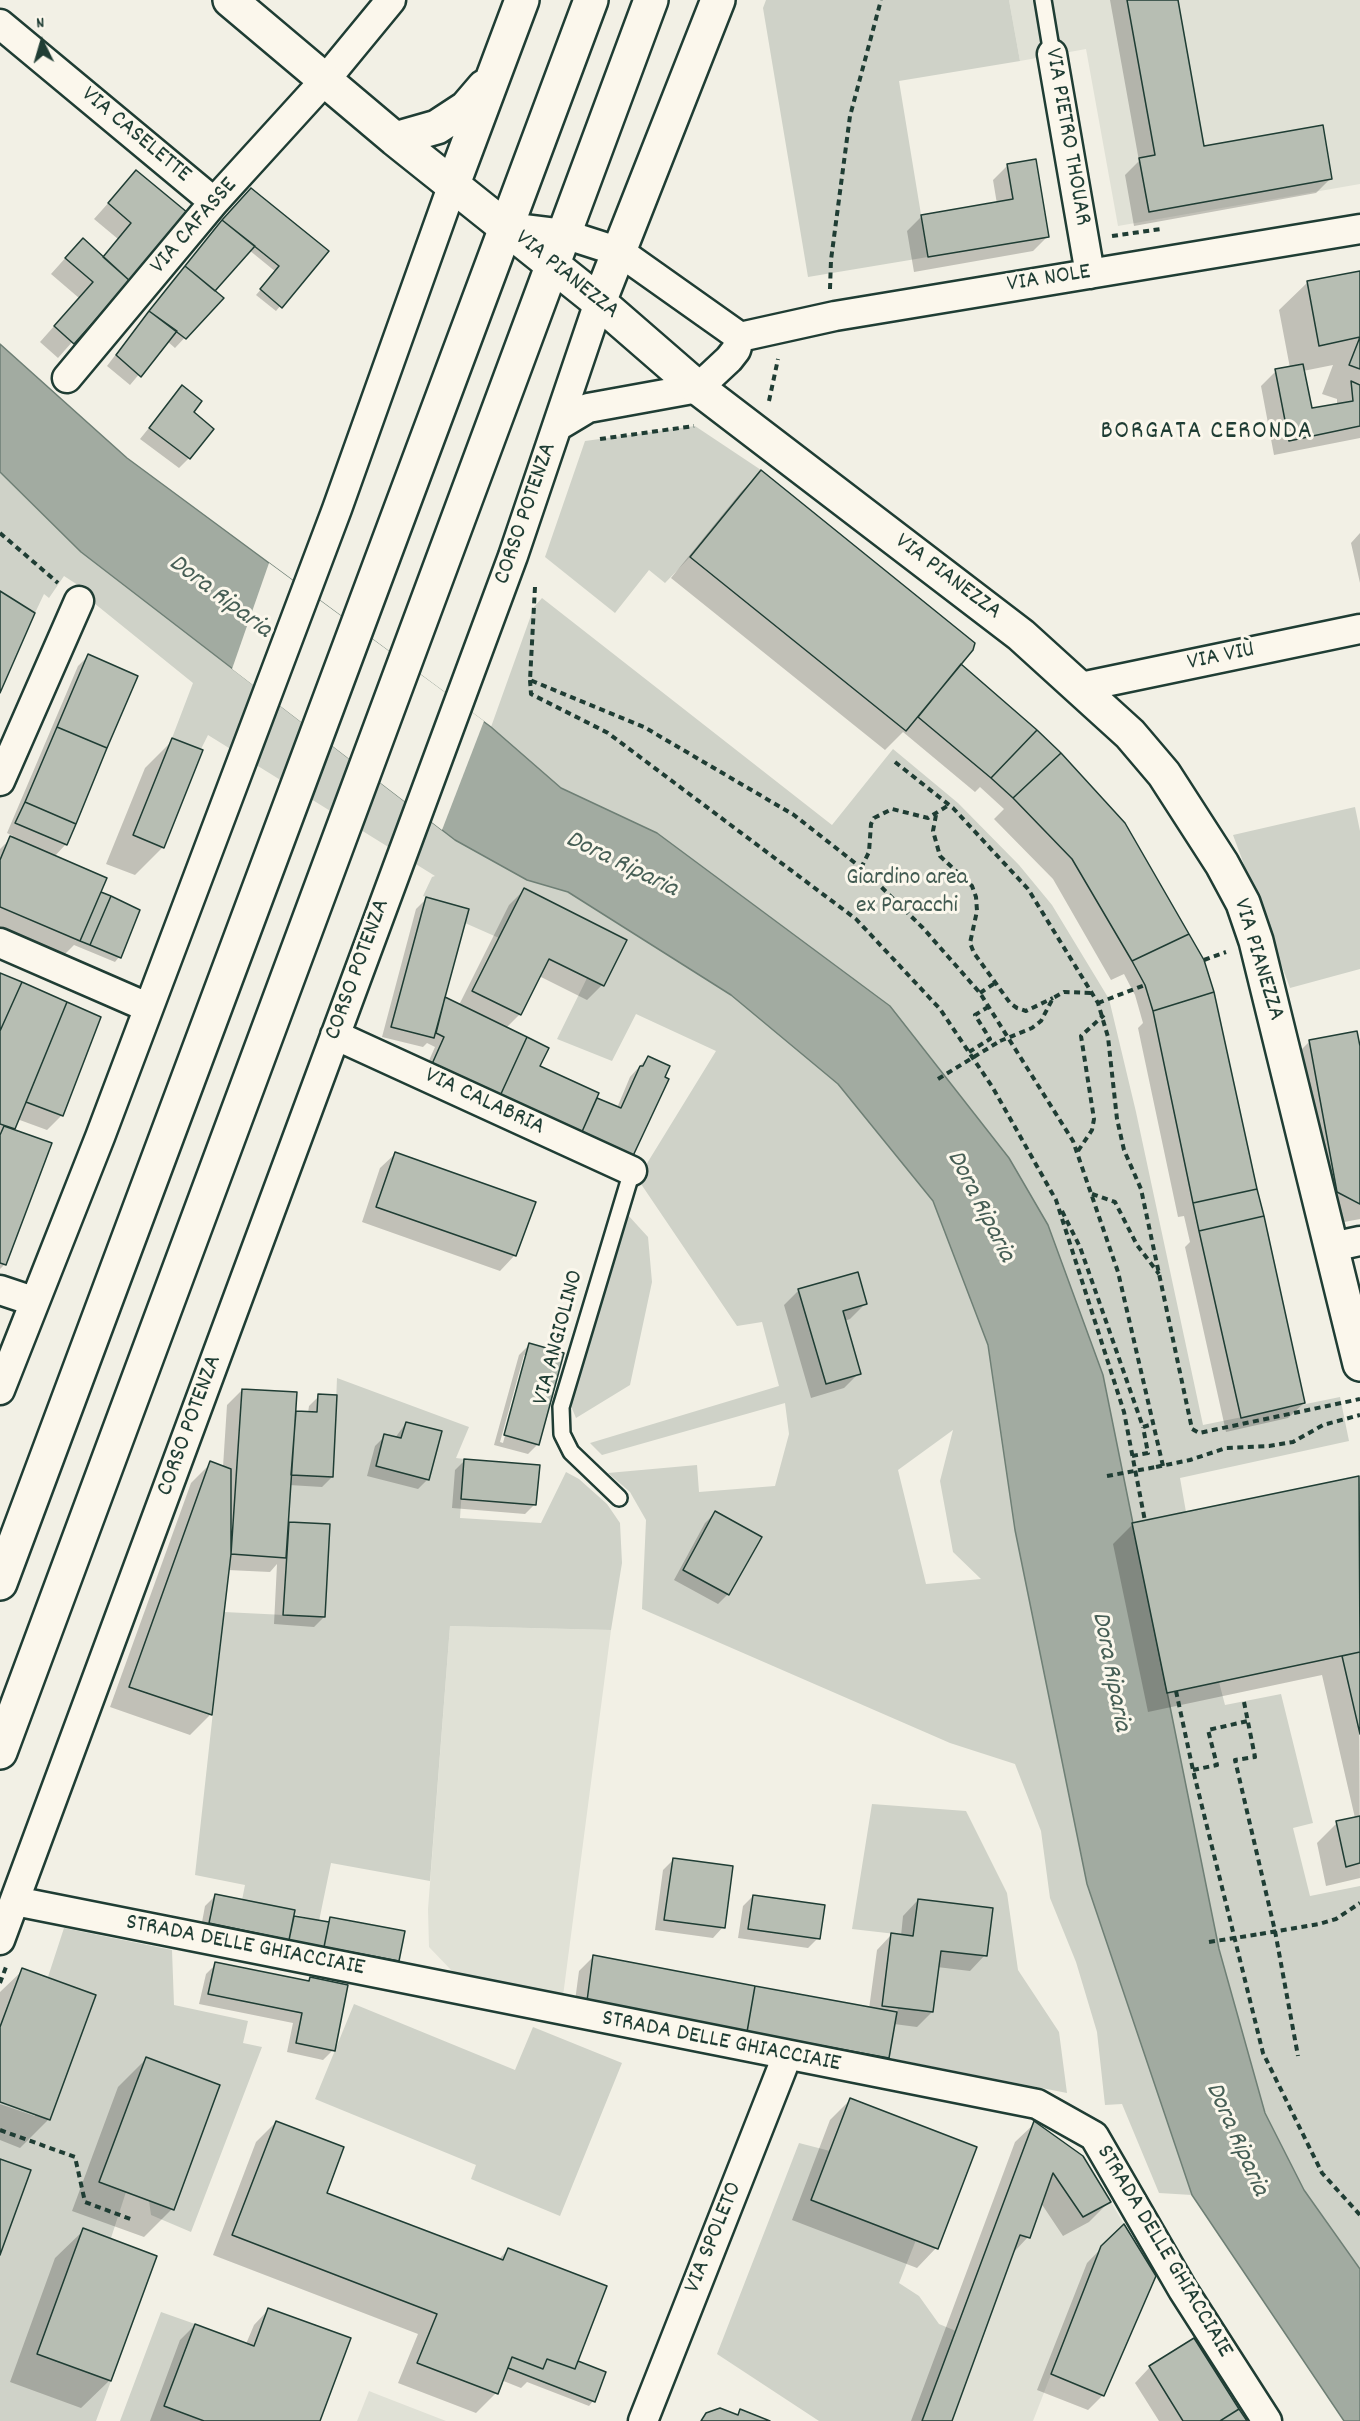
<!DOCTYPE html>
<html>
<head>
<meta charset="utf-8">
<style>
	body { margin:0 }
	#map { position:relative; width:1360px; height:2421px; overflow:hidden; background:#f2f0e5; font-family:Dekko,sans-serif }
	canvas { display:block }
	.north { position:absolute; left:12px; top:12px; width:60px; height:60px; -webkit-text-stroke:4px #fbf7ec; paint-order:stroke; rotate:355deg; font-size:16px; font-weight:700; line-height:24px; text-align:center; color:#1f3d34 }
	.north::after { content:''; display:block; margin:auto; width:21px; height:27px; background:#1f3d34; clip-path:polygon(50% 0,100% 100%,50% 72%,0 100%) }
</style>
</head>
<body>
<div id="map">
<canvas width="1360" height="2421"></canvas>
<div class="north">N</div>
</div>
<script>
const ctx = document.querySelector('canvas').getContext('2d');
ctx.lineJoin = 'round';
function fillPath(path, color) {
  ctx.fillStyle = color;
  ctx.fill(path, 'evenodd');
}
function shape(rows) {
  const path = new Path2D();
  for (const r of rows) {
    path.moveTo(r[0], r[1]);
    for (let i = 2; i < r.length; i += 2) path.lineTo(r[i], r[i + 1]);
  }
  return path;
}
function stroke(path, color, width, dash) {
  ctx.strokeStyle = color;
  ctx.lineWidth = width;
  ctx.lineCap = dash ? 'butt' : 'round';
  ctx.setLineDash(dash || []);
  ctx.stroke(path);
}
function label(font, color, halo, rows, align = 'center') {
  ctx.font = font + ' Dekko,sans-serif';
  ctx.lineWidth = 6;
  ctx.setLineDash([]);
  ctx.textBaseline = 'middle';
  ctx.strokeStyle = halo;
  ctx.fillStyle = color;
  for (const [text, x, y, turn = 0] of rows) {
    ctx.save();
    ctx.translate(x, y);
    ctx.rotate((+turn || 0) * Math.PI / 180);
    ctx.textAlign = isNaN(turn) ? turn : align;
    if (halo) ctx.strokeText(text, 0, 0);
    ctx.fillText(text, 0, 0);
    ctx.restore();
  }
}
const built = shape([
	[1009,0,1360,0,1360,184,1118,226,1086,49,1020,61],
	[450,1626,611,1630,563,1996,453,1972,429,1947,428,1909],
	[1034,2121,1083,2156,1124,2224,1101,2246,1033,2421,922,2421],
	[369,2391,379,2395,446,2421,357,2421]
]);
const green = shape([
	[766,0,1009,0,1020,61,899,81,928,257,808,277,763,8],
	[695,426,761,470,690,557,665,583,649,570,615,613,545,557,585,441],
	[0,472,81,552,455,840,527,880,568,892,731,995,838,1084,933,1201,988,1345,1015,1530,1087,1884,1192,2195,1159,2193,1122,2104,1105,2105,1097,2032,1076,1962,1050,1898,1041,1831,1015,1764,950,1743,642,1609,646,1520,630,1492,608,1473,697,1465,699,1492,775,1486,789,1434,785,1403,602,1455,590,1443,779,1386,762,1322,737,1326,639,1181,646,1165,716,1051,636,1014,612,1061,557,1039,587,978,626,939,524,888,499,938,465,923,469,909,423,896,432,877,435,876,208,735,201,749,172,738,193,683,89,599,81,587,64,576,49,598,44,594,35,613,0,591],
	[858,1272,867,1304,843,1311,826,1384,798,1289],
	[953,1430,940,1481,953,1552,981,1579,926,1584,898,1470],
	[715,1512,762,1538,729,1595,683,1570],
	[542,598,832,825,893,749,958,803,1019,865,1052,905,1109,999,1136,1112,1203,1425,1340,1397,1349,1441,1180,1478,1186,1512,1132,1523,1103,1375,1048,1225,1009,1158,891,1006,657,833,561,788,491,727,534,607],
	[1355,807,1360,831,1360,969,1290,988,1233,835],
	[627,1214,648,1237,652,1282,630,1385,576,1418,571,1406],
	[337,1378,469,1427,456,1458,464,1459,460,1518,541,1523,566,1472,579,1479,607,1504,620,1523,622,1563,611,1630,450,1626,430,1881,331,1863,319,1921,242,1900,245,1885,195,1875,224,1612,325,1617,330,1524,289,1522,291,1475,333,1477],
	[1219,1682,1225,1705,1281,1694,1313,1823,1293,1828,1310,1896,1360,1886,1360,2269,1304,2190,1265,2113,1219,1949,1167,1693],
	[872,1804,966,1811,1007,1893,1018,1970,1059,2032,1067,2093,889,2058,898,2008,933,2012,941,1951,987,1956,993,1908,918,1899,913,1936,852,1929],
	[64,1928,172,1950,174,2005,248,2021,243,2043,262,2047,191,2232,151,2215,149,2201,174,2209,220,2085,146,2058,100,2182,126,2192,111,2238,83,2229,37,2354,111,2381,96,2421,0,2421,0,2255,31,2170,0,2159,0,2102,50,2120,96,1995,48,1977],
	[354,2004,515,2070,533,2027,622,2063,560,2216,471,2179,476,2165,315,2099],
	[799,2143,830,2151,916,2240,899,2283,919,2296,939,2324,956,2331,922,2421,819,2421,717,2354],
	[161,2312,195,2324,164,2406,204,2421,120,2421]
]);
const water = shape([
	[0,344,127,458,491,727,561,788,657,833,890,1006,1009,1158,1048,1225,1103,1375,1219,1949,1265,2113,1304,2190,1360,2269,1360,2421,1344,2421,1192,2195,1087,1884,1015,1530,988,1345,933,1201,838,1084,731,995,568,892,527,880,455,840,81,552,0,472,0,344]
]);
const pier = shape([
	[269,563,484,721,442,830,232,669]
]);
const shadow = shape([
	[1110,0,1176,0,1203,148,1331,178,1316,193,1134,226,1125,175,1139,161],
	[1008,165,1048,236,1033,251,914,272,907,231,922,216,997,204,993,180],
	[136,172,186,213,58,358,40,342,79,298,51,274,68,255,102,258,118,239,94,219],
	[224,221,327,251,276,311,256,295,276,272,249,250,213,290,222,298,175,348,167,341,130,385,107,366,171,282],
	[1360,273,1360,438,1274,455,1261,386,1276,371,1290,368,1279,310,1308,282],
	[1333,365,1322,394,1337,399,1337,405,1310,409,1303,371],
	[182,387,192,413,189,458,179,468,140,439],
	[761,472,959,664,1060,754,1304,1403,1288,1418,1226,1432,1185,1247,1190,1242,1184,1216,1178,1217,1138,1028,1143,1023,1135,995,1124,974,1111,980,1053,879,994,819,1004,809,980,787,975,792,903,732,885,750,671,578,741,492],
	[1360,533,1360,583,1351,543],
	[88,656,66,844,54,857,96,898,119,957,115,962,74,945,50,969,0,947,0,849,13,836,7,833,78,666],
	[173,740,163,847,135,875,106,864,145,768],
	[524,890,602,985,587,1000,539,976,520,1014,506,1028,538,1066,617,1108,630,1077,648,1057,630,1157,423,1074,435,1047,427,1043,423,1047,382,1037,416,909,426,899,444,998,459,1005,509,905],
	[0,974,62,1115,47,1130,17,1119,13,1130,5,1264,0,1269],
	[1310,1041,1360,1054,1360,1219,1339,1223,1290,1061],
	[396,1153,515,1255,500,1271,362,1222,380,1168],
	[799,1290,866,1303,850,1319,844,1321,859,1373,844,1388,811,1398,784,1305],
	[529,1345,538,1444,528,1454,494,1445,519,1355],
	[524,1355,527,1355,503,1443,500,1442],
	[242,1390,294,1415,296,1412,308,1413,309,1406,319,1396,332,1477,322,1487,289,1485,287,1526,289,1523,324,1617,314,1627,274,1624,277,1564,270,1572,228,1570,210,1715,190,1735,110,1707,191,1483,211,1463,223,1467,227,1405],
	[406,1423,428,1479,418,1489,367,1476,375,1446,385,1436,395,1438],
	[465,1460,535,1504,525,1514,452,1508,455,1470],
	[1358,1478,1360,1878,1326,1886,1317,1843,1337,1823,1355,1818,1322,1675,1148,1712,1113,1544,1133,1524],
	[715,1513,728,1594,718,1604,674,1580,705,1523],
	[673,1860,723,1927,713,1938,655,1930,663,1870],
	[215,1896,319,1922,326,1923,331,1919,398,1960,388,1970,200,1933,205,1906],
	[753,1896,818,1938,808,1948,738,1938,743,1906],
	[918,1900,985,1955,970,1971,937,1967,932,2012,917,2027,894,2024,887,2057,872,2073,573,2016,579,1971,594,1956,869,2009,877,1950,892,1934,901,1936,903,1916],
	[216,1964,307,1982,310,1979,333,2050,323,2060,287,2052,293,2023,199,2004,206,1974],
	[23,1970,49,2119,20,2148,0,2140,0,2104,35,2116,35,2113,0,2100,0,1992],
	[146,2059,172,2209,144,2237,72,2211,118,2087],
	[850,2100,936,2248,917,2268,792,2220,830,2120],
	[276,2122,325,2193,498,2260,508,2250,576,2361,593,2401,589,2406,527,2382,521,2388,501,2380,496,2393,476,2413,398,2383,418,2334,213,2255,256,2142],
	[1035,2123,1109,2202,1089,2222,1063,2236,1041,2203,1028,2237,1012,2254,950,2421,911,2421,1015,2142],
	[1123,2226,1103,2395,1088,2410,1037,2390,1087,2263],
	[84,2230,110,2380,81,2408,10,2382,55,2258],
	[269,2309,319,2421,150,2421,180,2340,195,2325,246,2344,254,2325],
	[1194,2340,1246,2421,1159,2421,1135,2383,1150,2367]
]);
const building = shape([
	[1127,0,1178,0,1204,146,1323,125,1332,179,1149,212,1139,158,1155,155,1127,0],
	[1036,159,1049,237,928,257,921,215,1013,199,1007,164,1036,159],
	[136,170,188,213,130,281,103,257,131,223,108,203,136,170],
	[251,188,329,251,282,308,260,289,279,266,222,220,251,188],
	[222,220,255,246,215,291,185,266,222,220],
	[83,238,130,281,74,344,54,326,93,282,65,258,83,238],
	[185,266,224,298,186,339,149,311,185,266],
	[1360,271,1360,369,1349,365,1360,337,1319,346,1307,281,1360,271],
	[149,311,177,331,141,377,116,355,149,311],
	[1303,364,1312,408,1353,401,1351,381,1360,385,1360,426,1289,441,1275,369,1303,364],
	[182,385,202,401,194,412,214,429,190,459,149,428,182,385],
	[761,470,975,643,973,650,906,731,690,557,761,470],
	[0,591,35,613,0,693,0,591],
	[88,654,138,676,107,748,57,727,88,654],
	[961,664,1037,730,991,778,918,717,961,664],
	[57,727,107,748,76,824,25,802,57,727],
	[1037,730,1061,753,1013,798,991,778,1037,730],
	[172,738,203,750,164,848,133,835,172,738],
	[1061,753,1125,823,1189,934,1132,961,1072,859,1013,798,1061,753],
	[25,802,76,824,67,845,15,823,25,802],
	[10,836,107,878,80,941,0,907,0,860,10,836],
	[524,888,627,940,604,986,549,959,521,1015,472,991,524,888],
	[101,892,111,896,90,945,80,941,101,892],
	[111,896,140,910,121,958,90,945,111,896],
	[426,897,469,909,434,1038,391,1027,426,897],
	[1189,934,1204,960,1214,992,1153,1011,1145,985,1132,961,1189,934],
	[0,973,22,982,0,1031,0,973],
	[22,982,67,1002,15,1129,0,1124,0,1031,22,982],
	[1214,992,1257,1189,1193,1203,1153,1011,1214,992],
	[445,997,527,1037,500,1096,432,1064,444,1037,436,1033,445,997],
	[67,1002,101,1017,63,1116,26,1102,67,1002],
	[1357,1031,1360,1046,1360,1204,1337,1192,1309,1040,1357,1031],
	[527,1037,549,1048,540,1066,599,1093,581,1134,500,1096,527,1037],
	[648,1056,670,1066,665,1077,669,1079,632,1158,581,1134,597,1098,621,1108,640,1066,643,1066,648,1056],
	[4,1126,52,1143,6,1265,0,1263,0,1135,4,1126],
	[395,1152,536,1202,516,1256,376,1207,395,1152],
	[1257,1189,1264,1216,1199,1231,1193,1203,1257,1189],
	[1264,1216,1305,1403,1241,1418,1199,1231,1264,1216],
	[858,1272,867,1304,843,1311,861,1374,826,1384,798,1289,858,1272],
	[529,1343,564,1353,539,1445,504,1435,529,1343],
	[242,1389,297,1392,286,1558,231,1554,242,1389],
	[318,1394,337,1395,333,1477,291,1475,296,1411,317,1412,318,1394],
	[406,1422,442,1431,429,1480,376,1466,384,1434,401,1438,406,1422],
	[464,1459,540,1465,536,1505,461,1499,464,1459],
	[210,1461,231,1469,231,1554,212,1715,129,1687,210,1461],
	[1359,1476,1360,1652,1167,1693,1132,1523,1359,1476],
	[715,1511,762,1537,729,1595,683,1570,715,1511],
	[289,1522,330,1524,325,1617,283,1615,289,1522],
	[1360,1652,1360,1734,1342,1656,1360,1652],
	[1360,1816,1360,1863,1346,1867,1336,1821,1360,1816],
	[673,1858,733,1866,725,1928,664,1920,673,1858],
	[215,1894,295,1910,289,1940,209,1923,215,1894],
	[753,1895,825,1905,820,1939,748,1929,753,1895],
	[918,1899,993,1908,987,1956,941,1951,933,2012,882,2006,891,1933,913,1936,918,1899],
	[294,1916,329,1922,324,1947,289,1940,294,1916],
	[330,1917,405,1931,399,1961,324,1947,330,1917],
	[593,1955,755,1986,747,2032,587,2001,593,1955],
	[215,1962,309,1981,310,1977,348,1985,335,2051,296,2043,302,2013,208,1994,215,1962],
	[22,1968,96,1995,50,2120,0,2102,0,2027,22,1968],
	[755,1986,897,2012,889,2058,747,2032,755,1986],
	[146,2057,220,2085,174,2210,99,2182,146,2057],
	[850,2098,977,2147,938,2249,811,2200,850,2098],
	[276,2121,344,2147,327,2193,503,2260,508,2248,607,2286,575,2369,547,2359,543,2369,512,2357,498,2394,417,2363,437,2314,232,2235,276,2121],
	[1034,2121,1083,2156,1111,2202,1083,2217,1053,2173,1030,2238,1020,2235,952,2421,922,2421,1034,2121],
	[0,2159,31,2170,0,2255,0,2159],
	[1124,2224,1156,2276,1104,2396,1051,2374,1101,2246,1124,2224],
	[83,2228,157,2256,111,2381,37,2354,83,2228],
	[268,2308,351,2338,320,2421,204,2421,164,2406,195,2324,254,2346,268,2308],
	[1194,2338,1239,2409,1220,2421,1183,2421,1149,2366,1194,2338],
	[512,2357,543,2369,547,2359,575,2369,578,2361,606,2372,595,2402,508,2368,512,2357],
	[720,2408,738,2415,740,2409,770,2421,701,2421,706,2413,720,2408],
	[1239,2409,1247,2421,1220,2421,1239,2409]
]);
const path = shape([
	[1112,236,1161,229],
	[830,289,831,260,850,116,881,0],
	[769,401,778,359],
	[600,439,694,426],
	[0,533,58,583],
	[535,587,530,680,644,727,794,815,864,870,923,928,980,993,1073,1141,1118,1272,1163,1466],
	[530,680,531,694,608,733,856,919,940,1009,993,1088,1056,1200,1124,1412,1145,1521],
	[895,762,953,808,1028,889,1098,1003,1108,1037,1117,1119,1124,1150,1141,1189,1192,1429,1199,1433,1360,1399],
	[936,815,933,831,940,856,972,886,976,897,977,911,970,943,974,953,1010,1003,1017,1008,1026,1011,1053,998],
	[861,868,869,852,871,824,874,818,892,809,928,818,949,805],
	[1204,960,1226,952],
	[980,993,995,983],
	[1098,1003,1145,985],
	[1000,1041,1032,1028,1041,1021,1053,998,1064,992,1093,993],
	[969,1052,990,1039,975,1015,988,1007],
	[1078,1151,1092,1130,1094,1119,1081,1036,1104,1015],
	[1092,1194,1115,1202,1137,1245,1159,1274],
	[1062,1211,1080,1247,1143,1427,1153,1424],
	[1132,1456,1148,1453,1143,1427],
	[1156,1467,1190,1460,1226,1448,1269,1446,1293,1442,1323,1425,1360,1415],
	[1176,1691,1193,1770,1263,2053,1322,2173,1360,2215],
	[1244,1702,1255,1757,1235,1760,1275,1931,1298,2056],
	[1193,1770,1217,1765,1208,1730,1248,1721],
	[1260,1934,1319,1924,1336,1919,1360,1903],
	[0,1983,6,1967],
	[0,2130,75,2157,85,2202,133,2220]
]);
const lane = shape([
	[1043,0,1052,54],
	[619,1498,571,1452,562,1434,561,1407,632,1171]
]);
const street = shape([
	[0,24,214,202],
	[1052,54,1090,274],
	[507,227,564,234,620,252,740,337],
	[740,337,835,316,1360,229],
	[67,378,214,202,326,79,391,0],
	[558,426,588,408,698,388,729,359,736,350,740,337],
	[1081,687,1360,629],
	[0,781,79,601],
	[0,943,147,1007],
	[335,1035,632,1171],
	[1332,1247,1360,1241],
	[0,1290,33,1301],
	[0,1390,100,1137,337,509,453,184],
	[15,1901,1037,2104,1094,2136,1183,2290,1267,2421],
	[0,1940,513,556,599,302],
	[643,2421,787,2056]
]);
const secondary = shape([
	[230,0,395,139,599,302,698,388,1021,635,1130,734,1164,774,1222,864,1243,903,1256,941,1360,1364],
	[395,139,437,127,466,108,484,87],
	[453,184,522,0],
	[599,302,718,0]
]);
const primary = shape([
	[0,1583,591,0],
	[0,1752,651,0]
]);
const pathBridge = shape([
	[938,1079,1000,1041],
	[1107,1476,1156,1467],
	[1209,1942,1260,1934]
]);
const streetNames = [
	["VIA CASELETTE",135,136,40],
	["VIA PIETRO THOUAR",1066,137,80],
	["VIA CAFASSE",195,227,-49],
	["VIA PIANEZZA",566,276,39],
	["VIA NOLE",1049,280,-9],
	["CORSO POTENZA",527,514,-71],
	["VIA PIANEZZA",947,578,37],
	["VIA VIÙ",1221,658,-12],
	["VIA PIANEZZA",1257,960,73],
	["CORSO POTENZA",359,970,-70],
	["VIA CALABRIA",484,1103,25],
	["VIA ANGIOLINO",560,1338,-75],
	["CORSO POTENZA",191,1426,-70],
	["STRADA DELLE GHIACCIAIE",245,1947,11],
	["STRADA DELLE GHIACCIAIE",721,2043,11],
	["VIA SPOLETO",715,2238,-68],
	["STRADA DELLE GHIACCIAIE",1163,2252,59]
];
const parkNames = [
	["Giardino area",907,880],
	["ex Paracchi",907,908]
];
const neighbourhoodNames = [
	["BORGATA CERONDA",1207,433]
];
const waterNames = [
	["Dora Riparia",219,598,37],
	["Dora Riparia",621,866,26],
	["Dora Riparia",979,1207,63],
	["Dora Riparia",1109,1672,79],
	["Dora Riparia",1235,2140,66]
];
fillPath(built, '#e0e1d6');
fillPath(green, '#cfd2c8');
fillPath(water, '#a2aba1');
stroke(water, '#6e7f75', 1.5);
fillPath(pier, '#f2f0e5');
fillPath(shadow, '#0003');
fillPath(building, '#b7beb3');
stroke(building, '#1f3d34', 1.5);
stroke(lane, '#1f3d34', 20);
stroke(street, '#1f3d34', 33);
stroke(secondary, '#1f3d34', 38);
stroke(primary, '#1f3d34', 38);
stroke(path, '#1f3d34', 4, [6, 4.5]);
stroke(lane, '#fbf7ec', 15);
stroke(street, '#fbf7ec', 28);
stroke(secondary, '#fbf7ec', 33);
stroke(primary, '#fbf7ec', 33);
stroke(pathBridge, '#1f3d34', 4, [6, 4.5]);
label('24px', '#1f3d34', '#fbf7ec', streetNames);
label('24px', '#425b52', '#fbf7ec', parkNames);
ctx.letterSpacing = '1.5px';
label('26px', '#1f3d34', '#fbf7ec', neighbourhoodNames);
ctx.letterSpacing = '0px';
label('italic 26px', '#465e55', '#fbf7ec', waterNames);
</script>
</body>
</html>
